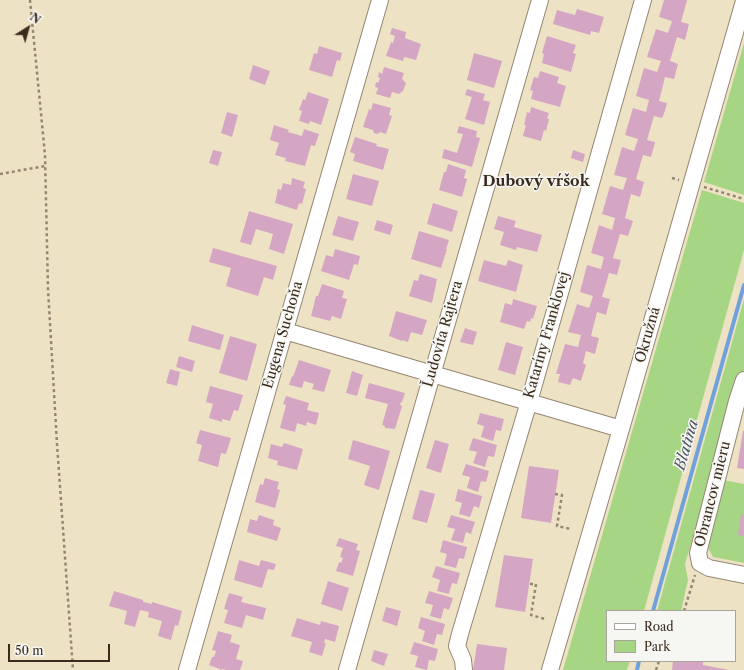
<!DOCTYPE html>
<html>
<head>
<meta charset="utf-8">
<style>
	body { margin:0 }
	#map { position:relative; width:744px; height:670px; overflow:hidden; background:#eee2c5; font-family:"Libre Caslon Text",serif }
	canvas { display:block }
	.legend { position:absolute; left:606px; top:610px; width:130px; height:52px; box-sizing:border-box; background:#f6f6f2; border:1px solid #aba49d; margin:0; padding:5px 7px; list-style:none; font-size:12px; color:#3b2a1e }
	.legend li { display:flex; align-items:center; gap:8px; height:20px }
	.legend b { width:20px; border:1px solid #aba49d }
	.north { position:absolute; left:8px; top:8px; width:40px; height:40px; -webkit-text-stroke:3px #f6f6f2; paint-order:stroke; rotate:37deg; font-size:11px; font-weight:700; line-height:16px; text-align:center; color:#3b2a1e }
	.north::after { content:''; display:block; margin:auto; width:14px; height:18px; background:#3b2a1e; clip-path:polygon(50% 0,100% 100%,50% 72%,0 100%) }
	.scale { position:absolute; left:8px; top:644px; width:102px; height:18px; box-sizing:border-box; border:2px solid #3b2a1e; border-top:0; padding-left:5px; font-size:12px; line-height:14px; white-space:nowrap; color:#3b2a1e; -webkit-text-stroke:3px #f6f6f2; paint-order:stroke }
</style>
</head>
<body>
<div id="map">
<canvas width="744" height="670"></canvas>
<ul class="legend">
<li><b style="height:5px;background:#fff"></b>Road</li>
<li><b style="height:11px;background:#a6d684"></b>Park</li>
</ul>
<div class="north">N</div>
<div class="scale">50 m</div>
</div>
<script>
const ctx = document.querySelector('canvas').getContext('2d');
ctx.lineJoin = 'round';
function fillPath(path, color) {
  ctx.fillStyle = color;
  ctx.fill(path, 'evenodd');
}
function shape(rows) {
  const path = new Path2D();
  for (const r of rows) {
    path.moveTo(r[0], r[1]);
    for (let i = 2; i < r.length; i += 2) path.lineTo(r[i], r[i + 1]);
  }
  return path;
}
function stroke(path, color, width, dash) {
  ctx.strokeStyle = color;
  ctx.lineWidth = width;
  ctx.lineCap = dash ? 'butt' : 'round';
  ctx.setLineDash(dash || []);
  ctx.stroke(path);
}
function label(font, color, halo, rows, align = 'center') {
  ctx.font = font + ' "Libre Caslon Text",serif';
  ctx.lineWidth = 3;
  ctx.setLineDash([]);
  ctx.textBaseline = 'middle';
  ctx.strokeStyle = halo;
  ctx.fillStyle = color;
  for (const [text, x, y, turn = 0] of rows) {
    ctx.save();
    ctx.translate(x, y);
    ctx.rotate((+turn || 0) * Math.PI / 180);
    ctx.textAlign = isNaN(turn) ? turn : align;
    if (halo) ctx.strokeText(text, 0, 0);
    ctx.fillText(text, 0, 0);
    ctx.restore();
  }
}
const green = shape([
	[744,43,744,195,704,182],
	[702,190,744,203,744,250,644,611,607,611,607,661,630,661,627,670,563,670],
	[744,299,744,371,741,382,738,384,685,564,688,580,681,611,657,611],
	[723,480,744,484,744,563,713,557,707,546]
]);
const stream = shape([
	[653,611,744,285],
	[637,670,639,661]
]);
const building = shape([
	[664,0,687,0,681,22,689,24,685,40,677,37,670,61,678,64,674,79,665,77,659,101,667,103,665,111,662,118,654,116,647,140,655,142,653,150,651,157,643,155,636,179,644,182,640,197,631,194,625,218,633,221,628,236,620,234,613,258,621,260,617,275,609,273,602,297,610,299,606,315,597,312,591,336,599,338,595,354,586,351,583,363,586,365,581,381,573,378,570,385,558,382,560,374,556,374,565,344,578,347,581,335,568,332,577,304,589,308,593,296,580,292,587,265,601,269,604,257,591,253,599,225,612,230,615,218,602,214,610,186,623,190,627,178,614,175,622,147,634,151,638,139,625,135,633,108,646,112,649,100,636,96,644,68,657,72,661,61,647,57,656,29,668,33,672,21,659,17],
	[577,9,604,17,599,33,591,31,590,35,553,24,557,10,575,15],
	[392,28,406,32,405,38,421,44,416,60,404,57,403,61,386,56,391,42,393,43,395,36,390,34],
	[547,36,576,45,573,53,576,54,571,72,542,63,544,54,542,53],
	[319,46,342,53,340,61,337,60,332,77,309,70,314,53,317,54],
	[474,53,502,61,494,88,467,80],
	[253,65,270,71,265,85,249,79],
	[384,67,404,73,402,79,406,83,403,91,399,94,392,92,390,98,376,94,378,88,375,87,376,82,378,83,380,78,378,77,379,72,382,74],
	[540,71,559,77,557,83,566,86,560,107,531,99,533,91,530,90,534,77,538,78],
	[467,89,485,94,483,100,490,102,484,125,465,119,472,97,465,95],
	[308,92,329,99,321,125,310,121,309,124,299,121,302,111,299,110,303,99,305,100],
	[373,103,391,108,389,115,392,116,386,134,380,132,378,134,374,133,373,130,363,127,369,109,371,110],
	[531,107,549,113,547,118,549,119,546,131,544,130,541,141,523,136,526,125,524,125,527,112,530,113],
	[227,112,238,115,232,137,221,133],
	[274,125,289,130,288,132,302,136,304,129,319,134,315,146,311,145,305,166,285,161,286,158,275,155,279,143,270,140],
	[459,126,477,131,476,137,480,138,472,167,442,158,444,149,457,153,463,134,457,133],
	[355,137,377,144,376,146,389,149,383,170,353,161,355,154,350,152],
	[213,150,222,152,218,166,209,163],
	[573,150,585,154,583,162,571,158],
	[448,164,466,170,464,178,467,179,462,197,439,190,444,172,446,172],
	[353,174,379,181,372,206,346,199],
	[292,178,305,182,303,188,306,189,302,204,299,203,297,210,275,203,278,189,281,190,283,183,291,185],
	[433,203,458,211,452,232,427,224],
	[249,211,293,224,284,254,269,249,273,234,256,229,251,245,240,242],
	[338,216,359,222,353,241,332,235],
	[498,216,516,221,514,227,542,235,537,252,517,247,516,250,500,245,504,232,494,229],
	[377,220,393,225,390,235,374,230],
	[419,231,449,240,446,249,447,249,441,268,411,259],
	[213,248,277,266,273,280,264,277,258,296,226,286,231,268,209,262],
	[335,249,360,256,358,265,354,264,349,280,321,271,326,255,333,257],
	[484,260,506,266,508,260,523,265,516,292,478,281],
	[420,274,437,279,432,303,409,296,414,280,418,281],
	[322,284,344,291,342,298,347,299,341,319,332,316,330,321,311,316,316,296,318,296],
	[513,299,537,306,533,319,531,318,530,322,527,321,524,329,500,322,505,303,512,305],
	[396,311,427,320,422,335,411,332,408,342,402,340,402,341,389,336],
	[192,325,224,335,220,350,188,341],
	[465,328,477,332,473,345,460,342],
	[230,336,257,344,247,381,219,373],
	[506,342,523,347,515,375,498,370],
	[179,356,195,361,192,372,176,367],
	[299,360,331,370,324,392,312,389,314,384,304,381,302,388,289,385,292,376,293,377],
	[170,369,180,372,177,386,166,383],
	[352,371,363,375,357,396,346,393],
	[369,383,405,393,402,402,401,402,400,405,402,406,395,429,385,428,385,426,382,425,388,404,365,398],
	[210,386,243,395,238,411,234,410,230,421,222,419,222,422,209,418,213,404,206,402],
	[286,396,309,403,307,410,319,413,316,425,307,422,306,426,297,423,295,432,280,428,286,405,283,404],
	[480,413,504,419,501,431,496,430,493,441,481,437,484,426,477,424],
	[200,430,231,438,226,454,221,453,218,467,198,461,202,445,196,443],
	[743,431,744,431,744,469,737,468],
	[473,438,497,445,494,457,488,456,485,467,473,463,477,452,469,450],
	[353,440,390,451,379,490,364,485,370,466,348,459],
	[435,440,449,444,441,473,426,468],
	[284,443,303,449,297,470,277,465,278,461,268,458,271,444,282,447],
	[466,464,489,471,486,482,481,481,478,492,467,488,470,477,462,475],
	[529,466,559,470,551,523,521,518],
	[265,478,279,482,277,489,280,490,275,508,255,502,260,484,263,485],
	[458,489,482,496,479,508,474,506,470,517,459,514,462,503,455,501],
	[420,490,435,494,427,523,412,519],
	[741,514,744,515,744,536,738,535],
	[259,515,274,520,273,525,281,528,277,541,247,532,250,519,257,521],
	[451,515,475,522,471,534,466,532,463,543,451,540,455,529,447,527],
	[339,538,358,544,356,550,360,551,353,576,336,571,339,562,341,563,343,558,340,557,343,548,336,546],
	[443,540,467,547,464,559,459,558,456,568,444,565,447,554,440,552],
	[504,555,533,559,525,612,495,607],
	[239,560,259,566,261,560,276,564,274,570,268,569,262,588,234,580],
	[436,566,460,573,457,584,452,583,449,594,437,591,440,580,432,577],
	[328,581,349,588,342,611,321,604],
	[114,591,143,600,143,602,152,604,152,602,182,611,178,626,175,625,171,640,158,636,162,621,148,617,149,612,140,610,135,627,124,624,127,611,109,606],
	[429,591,453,598,449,610,444,608,441,619,430,616,433,605,425,603],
	[229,593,243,597,241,602,266,608,263,620,246,615,242,628,224,623,228,610,224,609],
	[386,607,401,611,397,626,382,621],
	[421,617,445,624,442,635,437,634,434,645,422,641,425,631,418,628],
	[297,618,320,625,321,621,339,626,335,642,325,639,324,643,326,643,322,656,309,652,312,642,291,636],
	[218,631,232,635,230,642,240,645,236,659,243,661,240,670,227,670,222,669,222,670,209,665,212,657,214,657,216,651,212,650],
	[414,642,438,649,435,661,429,660,427,670,415,667,418,656,410,654],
	[477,644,507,648,504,670,473,670],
	[374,650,388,654,384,666,371,661],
	[673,661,703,661,703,665,729,670,672,670]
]);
const path = shape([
	[30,0,45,155,48,289,57,444,73,670],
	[0,174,45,166],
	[672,178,679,180],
	[704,187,744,199],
	[555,494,562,495,557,526,571,529],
	[530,584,536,584,531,615,545,619],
	[684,611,695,575],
	[656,670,659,661]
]);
const street = shape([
	[285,331,621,429],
	[744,380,737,401,698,553,700,563,709,568,744,575],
	[187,670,380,0],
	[347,670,540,0],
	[464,670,463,660,457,646,460,634,533,388,643,0],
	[550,670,621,429,744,1]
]);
const streetNames = [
	["Ľudovíta Rajtera",443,334,-74],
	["Eugena Suchoňa",283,335,-74],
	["Kataríny Franklovej",547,335,-74],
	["Okružná",648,335,-74],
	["Obrancov mieru",713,494,-76]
];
const neighbourhoodNames = [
	["Dubový vŕšok",536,182]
];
const waterNames = [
	["Blatina",687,445,-74]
];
fillPath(green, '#a6d684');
stroke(stream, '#70a1da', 4);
fillPath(building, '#d5a6c3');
stroke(street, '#948672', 18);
stroke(path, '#948672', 2.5, [3, 3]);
stroke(street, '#fff', 16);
label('14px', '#3b2a1e', '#f6f6f2', streetNames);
label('bold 15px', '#3b2a1e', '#f6f6f2', neighbourhoodNames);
label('italic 15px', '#4e5460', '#f6f6f2', waterNames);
</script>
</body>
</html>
